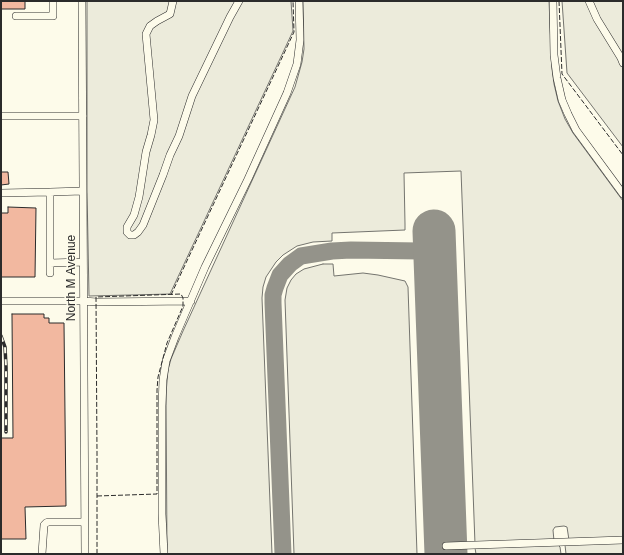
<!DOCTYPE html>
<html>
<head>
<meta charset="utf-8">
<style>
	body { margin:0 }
	#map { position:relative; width:624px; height:555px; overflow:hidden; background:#fdfbea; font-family:Helvetica,sans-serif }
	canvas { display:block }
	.frame { position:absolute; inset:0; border:2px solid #2b2b2b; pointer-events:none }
</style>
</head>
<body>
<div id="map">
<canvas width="624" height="555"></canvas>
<div class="frame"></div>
</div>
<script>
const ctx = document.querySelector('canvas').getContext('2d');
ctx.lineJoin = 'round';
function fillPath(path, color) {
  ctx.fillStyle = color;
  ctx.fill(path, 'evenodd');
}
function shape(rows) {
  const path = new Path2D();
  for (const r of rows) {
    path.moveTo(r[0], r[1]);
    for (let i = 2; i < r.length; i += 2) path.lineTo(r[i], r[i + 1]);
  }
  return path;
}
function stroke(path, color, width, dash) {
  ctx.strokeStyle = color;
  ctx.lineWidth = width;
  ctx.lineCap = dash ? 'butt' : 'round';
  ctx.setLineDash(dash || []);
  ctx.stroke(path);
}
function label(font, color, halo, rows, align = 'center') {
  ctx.font = font + ' Helvetica,sans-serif';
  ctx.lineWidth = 3;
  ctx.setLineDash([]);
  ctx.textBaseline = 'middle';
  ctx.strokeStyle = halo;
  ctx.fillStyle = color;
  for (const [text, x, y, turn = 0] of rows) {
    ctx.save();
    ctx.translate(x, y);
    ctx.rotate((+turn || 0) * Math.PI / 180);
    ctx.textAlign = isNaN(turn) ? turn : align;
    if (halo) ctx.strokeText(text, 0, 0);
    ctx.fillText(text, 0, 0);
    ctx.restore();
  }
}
const green = shape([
	[87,1,291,1,293,31,170,294,89,296,87,190,87,1],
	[303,1,549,1,552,69,554,84,558,101,565,119,573,133,623,201,623,537,569,540,567,527,564,526,555,527,553,530,554,541,475,544,461,171,404,173,405,224,405,230,332,233,332,241,313,242,297,246,283,255,276,262,266,277,263,287,262,298,272,554,167,554,166,393,168,370,171,359,183,331,295,87,302,62,304,49,303,1],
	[562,1,623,1,623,147,567,73,562,1],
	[323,264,333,264,334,276,363,273,378,275,405,281,408,287,417,554,294,554,285,300,287,288,291,280,296,274,304,269,323,264],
	[623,541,623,554,566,554,565,545,623,541],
	[558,545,560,547,561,554,476,554,475,548,558,545]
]);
const taxiway = shape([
	[283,554,273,303,273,295,275,288,280,275,290,264,301,256,332,251,351,250,421,251,425,253,431,257,436,266]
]);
const runway = shape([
	[434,231,446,554]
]);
const building = shape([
	[1,1,25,1,25,9,1,9,1,1],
	[1,172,8,172,9,184,1,185,1,172],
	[8,207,36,208,35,277,1,277,1,213,8,213,8,207],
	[12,314,44,314,44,318,49,318,49,323,64,323,66,506,25,507,26,539,1,539,1,438,13,438,12,314]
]);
const minor = shape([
	[82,1,85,554],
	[173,1,170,14,157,21,150,26,146,34,154,120,151,135,146,152,139,197,134,215,127,227,127,232,130,235,134,235,138,232,143,225,163,175,170,155,179,136,192,96,230,17,239,1],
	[553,1,554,55,557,78,562,100,568,114,576,130,623,194],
	[589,1,597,19,621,58,623,63],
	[16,16,53,16,53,1],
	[1,116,83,116],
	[1,193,50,192],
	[50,263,83,262],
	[50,273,50,192,83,191],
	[1,301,83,301,97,302,191,301],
	[446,546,623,540],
	[42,554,44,525,46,523,48,522,84,522],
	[164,554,162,514,162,406,163,380,166,361,175,337,205,267,248,179,287,93,297,64,300,40,299,1]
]);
const rail = shape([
	[1,336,5,347,6,367,6,432]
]);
const fence = shape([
	[559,1,562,74,623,155],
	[171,295,294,32,293,1],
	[97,496,157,494,157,390,158,377,167,343,183,306,183,298,181,294,96,297,97,453,97,554]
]);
const streetNames = [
	["North M Avenue",72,278,-90]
];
fillPath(green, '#ecebdb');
stroke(green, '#74746e', 1);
stroke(taxiway, '#94938a', 17);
stroke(runway, '#94938a', 43);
fillPath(building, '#f2b8a0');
stroke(building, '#2b2b2b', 1);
stroke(minor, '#2b2b2b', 8);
stroke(minor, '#fdfbea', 7);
stroke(rail, '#2b2b2b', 3.5);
stroke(rail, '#fdfbea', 2, [6]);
stroke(fence, '#2b2b2b', 1, [5, 2]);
label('12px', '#2b2b2b', '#fdfbea', streetNames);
</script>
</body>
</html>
